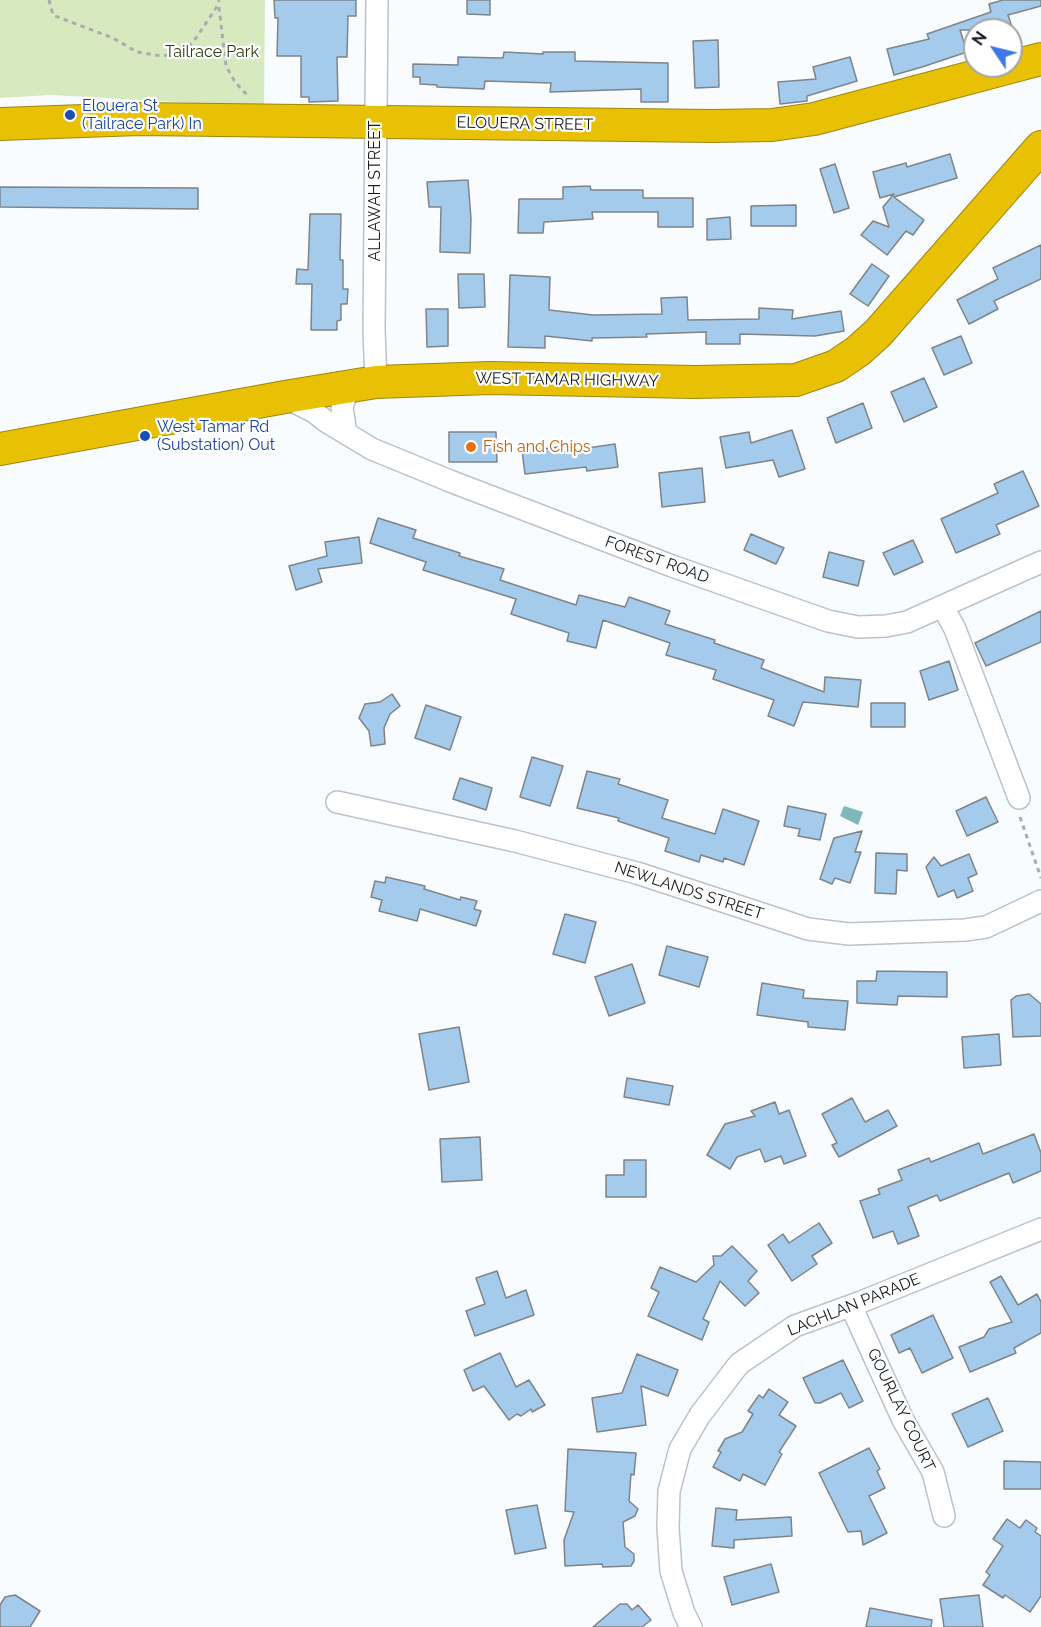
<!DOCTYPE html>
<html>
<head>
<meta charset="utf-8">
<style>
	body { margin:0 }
	#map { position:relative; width:1041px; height:1627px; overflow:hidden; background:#f9fcff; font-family:Raleway,sans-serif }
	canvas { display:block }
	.north { position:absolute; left:963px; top:18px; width:60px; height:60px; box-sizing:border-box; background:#fff; border:2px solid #a3a4a5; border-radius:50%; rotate:305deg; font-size:16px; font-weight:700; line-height:24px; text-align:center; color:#181b1d }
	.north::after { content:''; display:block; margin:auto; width:21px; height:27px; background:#3d78e7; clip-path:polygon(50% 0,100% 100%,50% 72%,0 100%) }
</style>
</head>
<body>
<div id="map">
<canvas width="1041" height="1627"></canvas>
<div class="north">N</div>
</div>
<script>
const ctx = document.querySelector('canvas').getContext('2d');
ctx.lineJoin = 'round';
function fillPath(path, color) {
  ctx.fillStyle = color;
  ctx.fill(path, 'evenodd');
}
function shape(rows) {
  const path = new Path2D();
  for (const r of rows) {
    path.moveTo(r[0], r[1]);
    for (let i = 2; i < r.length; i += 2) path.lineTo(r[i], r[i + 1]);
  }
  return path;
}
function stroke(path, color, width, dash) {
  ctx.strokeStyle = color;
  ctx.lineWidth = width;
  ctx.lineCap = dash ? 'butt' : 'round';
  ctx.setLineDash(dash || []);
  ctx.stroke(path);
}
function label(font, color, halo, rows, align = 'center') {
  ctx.font = font + ' Raleway,sans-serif';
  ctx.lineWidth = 4.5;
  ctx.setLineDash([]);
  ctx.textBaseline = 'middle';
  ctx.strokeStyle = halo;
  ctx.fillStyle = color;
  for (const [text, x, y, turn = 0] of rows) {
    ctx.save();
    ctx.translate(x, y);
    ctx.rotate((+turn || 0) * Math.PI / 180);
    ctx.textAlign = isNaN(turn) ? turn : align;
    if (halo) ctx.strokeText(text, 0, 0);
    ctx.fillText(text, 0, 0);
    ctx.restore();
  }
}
const green = shape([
	[0,0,265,0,264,107,51,95,0,98]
]);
const water = shape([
	[844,806,863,812,858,825,840,816]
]);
const building = shape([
	[274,0,356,0,356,16,348,16,347,57,337,57,338,101,309,102,309,97,301,97,301,56,277,56,278,18,275,18,274,0],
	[467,0,490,0,490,15,467,14,467,0],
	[1003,0,1041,0,1041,6,1008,15,1013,30,960,30,967,52,922,67,894,75,887,49,929,39,927,34,991,12,989,4,1003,0],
	[718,40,719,87,695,88,693,41,718,40],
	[504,52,543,54,543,52,575,52,575,61,668,63,668,102,641,102,641,89,550,92,551,83,485,81,484,89,437,87,437,85,420,84,420,77,413,77,413,64,458,65,458,57,501,58,503,58,504,52],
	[850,57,857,81,807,96,807,101,780,104,778,82,816,79,813,67,850,57],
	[950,154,957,178,894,197,924,220,913,235,906,231,887,255,861,235,873,221,889,227,883,207,894,194,880,198,873,172,906,163,907,167,950,154],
	[835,164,849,208,834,213,820,169,835,164],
	[468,180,471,219,470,253,440,252,441,207,429,207,427,182,468,180],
	[590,186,591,190,643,190,643,198,693,198,693,227,658,227,658,212,592,212,593,219,544,222,543,233,518,233,519,199,563,199,563,187,590,186],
	[0,187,198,188,198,209,0,207,0,187],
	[796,205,796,226,751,226,751,206,796,205],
	[310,214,341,214,340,260,343,260,343,289,348,289,347,304,341,304,341,320,337,321,337,330,311,330,312,284,296,284,297,269,308,270,310,214],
	[730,217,731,239,707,240,707,219,730,217],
	[1041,245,1041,279,994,301,998,309,969,324,957,300,998,279,993,268,1041,245],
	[872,264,889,276,868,306,850,294,872,264],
	[458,274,484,274,485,307,459,308,458,274],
	[510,275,550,277,549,310,593,315,662,314,661,298,687,297,688,320,759,319,759,308,793,310,792,319,841,311,844,331,815,336,740,334,740,344,706,344,706,332,646,334,647,337,592,338,592,341,545,336,545,348,508,347,510,275],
	[426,309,448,309,448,346,427,347,426,309],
	[961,336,972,363,944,375,932,348,961,336],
	[924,378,937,407,904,422,891,392,924,378],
	[863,403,872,428,836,443,827,418,863,403],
	[792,430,805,469,779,477,773,460,726,468,720,437,749,432,751,443,792,430],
	[449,432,496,432,497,462,449,462,449,432],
	[615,444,618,467,587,471,586,467,525,474,522,451,559,447,560,452,615,444],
	[702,468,705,502,662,507,659,473,702,468],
	[1023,471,1039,506,996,525,1000,534,956,553,941,519,998,493,994,484,1023,471],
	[378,518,416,530,413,538,460,553,459,556,504,569,500,580,576,605,579,595,625,607,629,597,670,611,665,624,715,640,714,643,764,660,761,668,824,692,825,677,861,680,858,707,803,702,794,726,768,716,774,700,713,679,716,670,666,655,670,643,603,620,596,648,567,641,569,633,511,614,516,599,423,570,426,562,370,543,378,518],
	[751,534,784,548,776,564,744,550,751,534],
	[359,537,362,563,318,569,322,582,296,590,289,566,327,556,325,542,359,537],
	[913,540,923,562,894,575,883,553,913,540],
	[829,552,864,561,858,586,823,577,829,552],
	[1041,611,1041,642,986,666,975,643,1041,611],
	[949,661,958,690,929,700,920,671,949,661],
	[392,694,400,706,390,714,384,728,385,744,371,746,369,731,359,718,365,704,380,702,392,694],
	[871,703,905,703,905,727,871,727,871,703],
	[426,705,461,717,450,750,415,738,426,705],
	[532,757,563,766,550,806,520,797,532,757],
	[587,771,620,779,618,784,668,800,662,818,715,834,723,809,759,821,744,865,724,858,723,862,701,855,699,862,665,851,669,838,618,821,619,818,577,808,587,771],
	[460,778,492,788,486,810,453,799,460,778],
	[986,797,998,822,967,836,956,811,986,797],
	[788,806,826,814,820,840,798,836,800,829,784,826,788,806],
	[862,831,855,852,861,852,850,883,835,878,832,884,820,879,834,838,862,831],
	[876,853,907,854,907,871,897,870,896,894,875,893,876,853],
	[969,854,977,874,968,878,973,891,957,898,954,890,938,897,926,867,934,857,941,866,969,854],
	[386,877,425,886,424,889,460,900,461,897,477,901,474,909,481,911,476,926,420,909,417,921,379,911,382,900,371,897,375,881,385,883,386,877],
	[565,914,596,922,585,963,553,954,565,914],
	[667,946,708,957,699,987,659,975,667,946],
	[632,964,645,1003,609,1016,595,977,632,964],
	[877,971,947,972,947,997,898,996,897,1005,857,1003,857,981,876,981,877,971],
	[762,983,804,990,803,998,848,1001,845,1030,808,1027,808,1022,757,1015,762,983],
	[1029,994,1041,1004,1041,1036,1013,1037,1011,1000,1016,996,1029,994],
	[459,1027,469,1082,429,1090,419,1034,459,1027],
	[999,1034,1001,1065,964,1068,962,1037,999,1034],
	[627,1078,673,1086,669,1105,624,1097,627,1078],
	[852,1098,865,1122,888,1110,897,1126,839,1157,832,1145,837,1143,822,1114,852,1098],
	[775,1102,779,1114,789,1110,806,1156,784,1164,781,1156,765,1162,760,1149,737,1157,730,1169,707,1155,725,1124,755,1116,751,1111,775,1102],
	[1034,1134,1041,1153,1041,1171,1013,1183,1009,1173,940,1201,937,1195,908,1207,919,1236,898,1244,893,1231,873,1238,860,1201,880,1194,878,1189,902,1180,898,1170,929,1158,931,1162,979,1143,983,1154,1034,1134],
	[480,1137,482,1180,442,1182,440,1139,480,1137],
	[624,1160,646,1160,646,1197,606,1197,606,1175,624,1175,624,1160],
	[819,1223,832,1243,812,1256,817,1264,792,1281,768,1245,783,1234,789,1243,819,1223],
	[732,1246,757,1271,748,1281,759,1293,745,1306,720,1281,703,1319,709,1322,702,1340,648,1316,659,1292,651,1288,660,1267,696,1282,714,1265,713,1256,721,1256,732,1246],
	[497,1271,506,1298,526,1290,534,1315,475,1336,466,1311,485,1304,476,1278,497,1271],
	[1001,1276,1018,1305,1037,1294,1041,1302,1041,1333,1014,1348,1016,1353,970,1372,959,1347,984,1337,989,1329,1012,1322,990,1282,1001,1276],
	[933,1315,953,1358,922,1373,910,1348,899,1353,891,1335,933,1315],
	[500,1353,516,1387,529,1380,545,1405,532,1412,531,1409,521,1416,517,1414,509,1420,484,1386,473,1391,464,1370,500,1353],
	[637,1354,678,1370,668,1396,641,1386,646,1425,597,1432,592,1398,622,1393,637,1354],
	[843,1360,863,1401,849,1408,841,1393,820,1403,815,1403,803,1378,843,1360],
	[769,1389,788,1402,779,1415,796,1426,779,1452,782,1454,765,1485,743,1474,740,1481,713,1467,721,1452,718,1451,725,1439,742,1432,753,1414,748,1411,759,1395,763,1398,769,1389],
	[988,1398,1003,1431,968,1447,952,1414,988,1398],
	[869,1448,880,1469,877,1471,885,1488,869,1496,887,1533,863,1545,861,1531,848,1532,819,1473,869,1448],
	[568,1449,636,1453,634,1475,631,1474,629,1501,638,1509,635,1516,623,1522,625,1547,634,1554,634,1561,631,1566,603,1567,602,1564,565,1566,564,1540,574,1512,565,1511,568,1449],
	[1004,1461,1041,1462,1041,1489,1004,1489,1004,1461],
	[537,1505,546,1548,515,1554,506,1510,537,1505],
	[716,1508,737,1510,736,1520,791,1517,792,1536,734,1540,734,1548,712,1546,716,1508],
	[1007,1519,1020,1528,1026,1520,1037,1528,1035,1532,1041,1536,1041,1596,1030,1612,1005,1595,1003,1598,983,1585,990,1575,986,1572,1003,1546,993,1539,1007,1519],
	[771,1564,779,1592,732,1605,724,1577,771,1564],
	[15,1595,40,1611,30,1627,0,1627,0,1605,5,1597,15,1595],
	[979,1595,983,1627,944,1627,940,1599,979,1595],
	[620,1604,627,1604,632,1610,638,1605,651,1620,642,1627,593,1627,620,1604],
	[870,1608,932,1620,931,1627,866,1627,870,1608]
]);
const path = shape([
	[49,0,53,15,55,16,113,38,137,52,162,56,183,52,194,41,218,5,219,0],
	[219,7,226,66,235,82,249,97],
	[1020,817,1041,878]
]);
const minor = shape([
	[376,382,374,330,377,0],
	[285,397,314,412,327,422,372,449,450,481,672,566,828,621,858,627,886,626,907,622,1041,562],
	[346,433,342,408,348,387],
	[943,607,955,629,1019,798],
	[337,802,515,841,637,873,808,929,849,934,965,930,986,927,1041,901],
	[851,1306,903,1420,933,1472,944,1516],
	[691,1627,684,1613,671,1571,668,1528,669,1491,680,1449,700,1415,739,1364,795,1326,861,1302,1041,1229]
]);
const highway = shape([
	[0,124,139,119,712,126,772,125,814,119,1041,59],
	[0,449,285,397,376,382,490,378,695,382,796,380,836,366,858,351,878,333,1041,147]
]);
const markers = [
	[70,115,6,"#1a4fb4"],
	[145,436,6,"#1a4fb4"],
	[471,447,6,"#e8710a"]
];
const parkNames = [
	["Tailrace Park",212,52]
];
const transitNames = [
	["Elouera St",82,106],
	["(Tailrace Park) In",82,124],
	["West Tamar Rd",157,427],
	["(Substation) Out",157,445]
];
const streetNames = [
	["ELOUERA STREET",525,124,1],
	["ALLAWAH STREET",375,191,-90],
	["WEST TAMAR HIGHWAY",567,380,1],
	["FOREST ROAD",657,560,20],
	["NEWLANDS STREET",689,891,18],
	["LACHLAN PARADE",854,1305,-22],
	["GOURLAY COURT",901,1410,64]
];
const foodNames = [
	["Fish and Chips",483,447]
];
fillPath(green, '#d7eabf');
fillPath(water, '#7cb8bb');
fillPath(building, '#a5cbec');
stroke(building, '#7d848a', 1.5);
stroke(minor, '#bbc2c9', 24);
stroke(highway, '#9f860d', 34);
stroke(path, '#aaadb0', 3, [4.5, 4.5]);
stroke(minor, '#fff', 21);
stroke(highway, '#e8c004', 32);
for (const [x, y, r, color] of markers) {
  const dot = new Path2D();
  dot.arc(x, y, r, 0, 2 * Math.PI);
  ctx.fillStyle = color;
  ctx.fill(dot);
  stroke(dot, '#fff', 2);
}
label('16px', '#2d3e0f', '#fff', parkNames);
label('16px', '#164399', '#fff', transitNames, 'left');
label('16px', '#181b1d', '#fff', streetNames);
label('16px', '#c56008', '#fff', foodNames, 'left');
</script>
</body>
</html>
